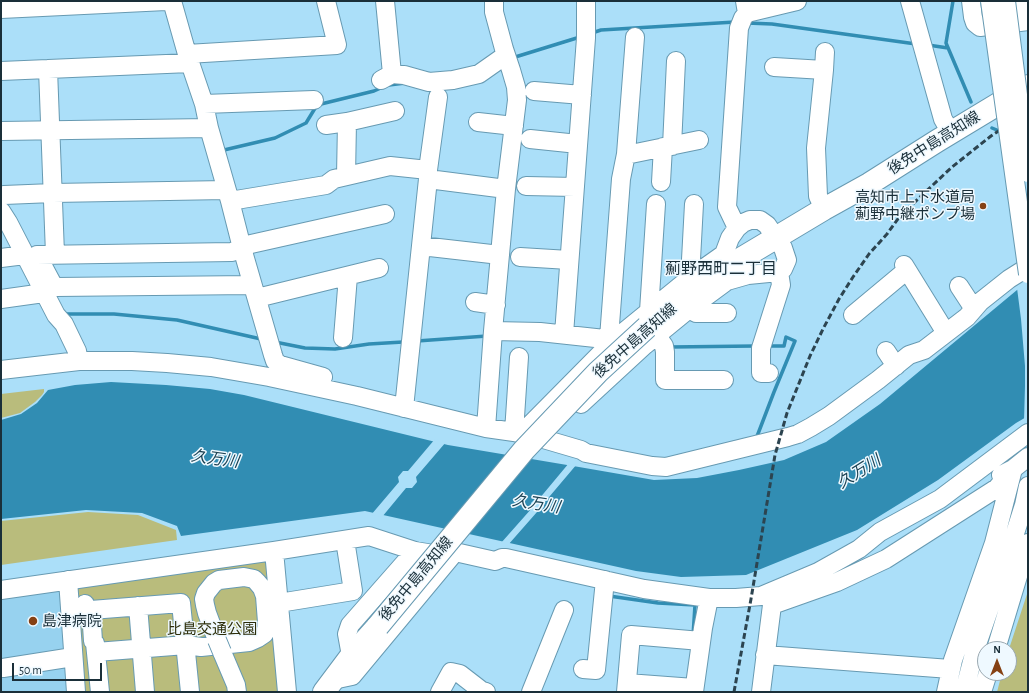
<!DOCTYPE html>
<html>
<head>
<meta charset="utf-8">
<style>
	body { margin:0 }
	#map { position:relative; width:1029px; height:693px; overflow:hidden; background:#abdff9; font-family:"Alegreya Sans",sans-serif }
	canvas { display:block }
	.frame { position:absolute; inset:0; border:2px solid #1a2f39; pointer-events:none }
	.north { position:absolute; left:977px; top:641px; width:40px; height:40px; box-sizing:border-box; background:#eff9ff; border:1px solid #9aa8b0; border-radius:50%; rotate:0deg; font-size:11px; font-weight:700; line-height:16px; text-align:center; color:#1a2f39 }
	.north::after { content:''; display:block; margin:auto; width:14px; height:18px; background:#854114; clip-path:polygon(50% 0,100% 100%,50% 72%,0 100%) }
	.scale { position:absolute; left:12px; top:663px; width:90px; height:18px; box-sizing:border-box; border:2px solid #1a2f39; border-top:0; padding-left:5px; font-size:12px; line-height:14px; white-space:nowrap; color:#1a2f39; -webkit-text-stroke:3px #eff9ff; paint-order:stroke }
</style>
</head>
<body>
<div id="map">
<canvas width="1029" height="693"></canvas>
<div class="frame"></div>
<div class="north">N</div>
<div class="scale">50 m</div>
</div>
<script>
const ctx = document.querySelector('canvas').getContext('2d');
ctx.lineJoin = 'round';
function fillPath(path, color) {
  ctx.fillStyle = color;
  ctx.fill(path, 'evenodd');
}
function shape(rows) {
  const path = new Path2D();
  for (const r of rows) {
    path.moveTo(r[0], r[1]);
    for (let i = 2; i < r.length; i += 2) path.lineTo(r[i], r[i + 1]);
  }
  return path;
}
function stroke(path, color, width, dash) {
  ctx.strokeStyle = color;
  ctx.lineWidth = width;
  ctx.lineCap = dash ? 'butt' : 'round';
  ctx.setLineDash(dash || []);
  ctx.stroke(path);
}
function label(font, color, halo, rows, align = 'center') {
  ctx.font = font + ' "Alegreya Sans","Noto Sans JP",sans-serif';
  ctx.lineWidth = 3;
  ctx.setLineDash([]);
  ctx.textBaseline = 'middle';
  ctx.strokeStyle = halo;
  ctx.fillStyle = color;
  for (const [text, x, y, turn = 0] of rows) {
    ctx.save();
    ctx.translate(x, y);
    ctx.rotate((+turn || 0) * Math.PI / 180);
    ctx.textAlign = isNaN(turn) ? turn : align;
    if (halo) ctx.strokeText(text, 0, 0);
    ctx.fillText(text, 0, 0);
    ctx.restore();
  }
}
const built = shape([
	[62,586,68,646,62,653,1,663,1,596],
	[63,664,70,668,72,692,1,692,1,673]
]);
const green = shape([
	[44,389,44,392,42,395,35,402,20,413,1,418,1,394],
	[88,512,138,515,176,530,177,540,1,565,1,521],
	[271,558,281,692,83,692,75,585],
	[1028,591,1028,692,997,692,1002,673,1009,673,1009,649]
]);
const water = shape([
	[1028,283,1028,416,1016,423,938,480,857,530,746,575,681,577,636,571,365,511,181,536,177,526,142,513,86,510,1,519,1,420,21,414,37,403,48,390,75,385,111,382,166,385,210,389,244,395,448,445,579,467,654,480,697,478,739,470,784,460,826,442,880,404,1017,290]
]);
const pier = shape([
	[1028,281,1028,418,1024,421,1025,386,1025,366,1021,319,1017,288],
	[435,439,446,442,416,477,417,482,412,488,406,488,382,517,371,515,399,482,398,477,403,471,408,471],
	[569,463,577,464,544,503,544,507,541,511,537,512,508,545,501,543,532,508,531,503,535,499,539,499]
]);
const stream = shape([
	[953,1,946,43,971,102],
	[747,23,772,24,916,44],
	[592,33,601,30,735,22],
	[928,45,948,48],
	[512,58,580,37],
	[389,85,405,83],
	[992,128,1004,133],
	[224,150,275,138,306,123,317,105,374,91,383,87],
	[63,314,114,314,177,320,261,339],
	[417,341,487,336],
	[275,342,305,348,335,349,369,344,403,342],
	[670,347,755,346],
	[756,439,774,392,795,341,786,337,784,346,768,346],
	[609,596,658,603,695,605,693,636]
]);
const minor = shape([
	[172,1,187,54,204,104,209,128,230,201,242,248,273,355,275,361,280,365,323,377],
	[385,1,392,74],
	[910,1,943,119,951,133],
	[971,1,973,17,975,23,980,27,1028,21],
	[1024,1,1026,21],
	[1,9,166,1],
	[747,13,797,1],
	[187,54,337,45,326,1],
	[774,67,824,70],
	[48,69,55,254],
	[1,71,190,63],
	[381,80,392,74,404,75,429,82,453,80,479,74,506,55],
	[534,91,582,95],
	[204,104,314,100],
	[347,122,395,111],
	[478,122,514,126],
	[326,125,347,122,346,176],
	[1,131,209,128],
	[530,139,578,144],
	[672,146,676,61],
	[626,155,699,140],
	[428,170,438,97],
	[661,182,663,147],
	[526,186,575,187],
	[4,195,53,193,226,190],
	[230,201,326,185,334,179,390,166,428,170,428,179],
	[824,209,818,196,816,148,824,70,825,52],
	[1,211,8,222,56,315,64,324,77,351,79,361],
	[737,228,727,207,739,28,743,18,747,13,745,1],
	[421,246,500,255],
	[520,257,569,260],
	[1,258,25,255],
	[904,265,946,333],
	[690,278,694,204],
	[252,285,55,287,53,285,37,255,232,252,251,244,385,214],
	[959,286,974,309],
	[257,298,379,268],
	[1,299,44,293],
	[475,302,496,305],
	[689,309,696,313,727,313],
	[649,311,656,204],
	[853,315,907,270],
	[493,331,540,332,614,340,690,278,724,254,730,238,737,228,743,223,750,220,760,220,767,225,783,248,787,260,783,269,779,272,748,275,727,281,689,309,645,345,581,404],
	[564,334,586,38,586,1],
	[657,336,664,346,665,352,665,380,724,380],
	[343,338,348,276],
	[609,338,621,179,626,154,635,37],
	[886,351,896,366],
	[1,370,79,361,132,361,167,363,211,367,269,377,357,396,486,428,514,432,540,438,581,450,586,453,652,466,666,467,788,437,798,434,811,427,829,416,878,380,909,355,924,350,967,317,980,302,1009,279,1028,267],
	[769,373,761,373,761,348,781,285,779,272],
	[404,408,428,179,506,189],
	[486,428,493,331,506,189,517,100,516,87,511,70,504,49,494,12,494,1],
	[514,432,519,357],
	[521,434,614,340],
	[1001,475,1013,469,1028,457],
	[274,551,287,692],
	[68,580,76,692],
	[1,590,274,551,369,536,415,551,433,554,455,552,495,561,502,558,506,558,644,589,709,598,736,598,761,596,818,572,859,549,880,532,940,499,1028,433],
	[279,603,353,591,345,540],
	[85,604,86,610,91,610,93,641,95,643,100,692],
	[138,606,145,692],
	[91,610,181,603,190,692],
	[996,649,1028,543],
	[96,652,186,645,201,647,249,642,258,638,264,634,267,629,267,622,265,596,262,588,257,582,254,579,244,577,219,580,214,583,206,593,204,599,205,605,207,613,217,640],
	[222,652,236,685,237,692],
	[765,655,950,669],
	[351,656,347,634,350,625,415,551],
	[3,668,73,657],
	[583,669,596,670,605,580],
	[333,680,352,676,455,552],
	[627,683,694,688],
	[440,692,451,672,460,674,482,691,486,692],
	[531,692,564,610],
	[626,692,631,635,701,641],
	[694,692,703,628,709,598],
	[761,692,772,605,837,582,886,559,997,488,1013,469,994,543,953,660,946,692],
	[964,692,975,650,1010,549,1024,505,1028,486],
	[982,692,988,673]
]);
const major = shape([
	[647,327,722,270,824,209,869,184,937,141,1028,86],
	[324,692,351,656,378,626]
]);
const rail = shape([
	[734,692,751,599,775,455,787,413,810,356,823,329,839,299,853,277,869,254,887,234,900,216,952,167,991,136,1028,112]
]);
const minorBridge = shape([
	[990,1,1028,274],
	[1006,1,1028,173],
	[217,640,222,652]
]);
const majorBridge = shape([
	[378,626,524,450,598,372,647,327]
]);
const markers = [
	[983,206,4,"#854114"],
	[33,621,5,"#854114"]
];
const streetNames = [
	["後免中島高知線",934,143,-32],
	["後免中島高知線",635,341,-41],
	["後免中島高知線",416,579,-50]
];
const poiNames = [
	["高知市上下水道局",975,197],
	["薊野中継ポンプ場",975,214],
	["島津病院",42,621,"left"]
];
const parkNames = [
	["比島交通公園",212,629]
];
const neighbourhoodNames = [
	["薊野西町二丁目",721,269]
];
const waterNames = [
	["久万川",215,459,8],
	["久万川",859,472,-32],
	["久万川",536,504,9]
];
fillPath(built, '#97d2ef');
fillPath(green, '#b9bc7c');
fillPath(water, '#318db3');
fillPath(pier, '#abdff9');
stroke(stream, '#318db3', 3.5);
stroke(minor, '#679ab2', 20);
stroke(major, '#679ab2', 24);
stroke(minor, '#fff', 18);
stroke(major, '#fff', 22);
stroke(rail, '#2c4450', 3, [6, 3]);
stroke(minorBridge, '#679ab2', 20, []);
stroke(majorBridge, '#679ab2', 24, []);
stroke(minorBridge, '#fff', 18);
stroke(majorBridge, '#fff', 22);
for (const [x, y, r, color] of markers) {
  const dot = new Path2D();
  dot.arc(x, y, r, 0, 2 * Math.PI);
  ctx.fillStyle = color;
  ctx.fill(dot);
  stroke(dot, '#eff9ff', 1.5);
}
label('15px', '#1a2f39', '#eff9ff', streetNames);
label('15px', '#1a2f39', '#eff9ff', poiNames, 'right');
label('15px', '#2d2e0a', '#eff9ff', parkNames);
label('16px', '#1a2f39', '#eff9ff', neighbourhoodNames);
label('italic 16px', '#1a4152', '#eff9ff', waterNames);
</script>
</body>
</html>
